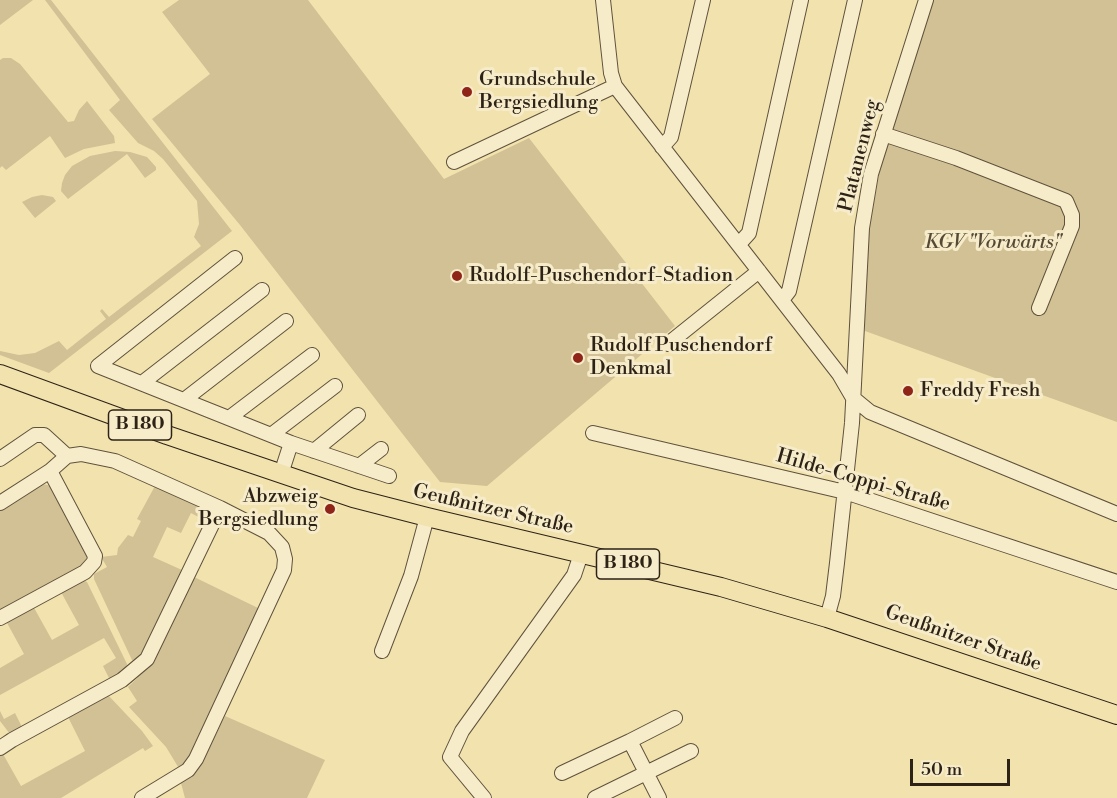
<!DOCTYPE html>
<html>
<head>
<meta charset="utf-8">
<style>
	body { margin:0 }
	#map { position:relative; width:1117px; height:798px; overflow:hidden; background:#f2e2ae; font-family:"Libre Bodoni",serif }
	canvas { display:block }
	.scale { position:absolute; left:910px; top:759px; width:100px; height:27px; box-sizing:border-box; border:3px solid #2d2216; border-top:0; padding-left:8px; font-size:18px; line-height:21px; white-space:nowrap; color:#2d2216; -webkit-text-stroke:4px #f7ecca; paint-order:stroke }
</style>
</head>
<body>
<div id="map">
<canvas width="1117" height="798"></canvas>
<div class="scale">50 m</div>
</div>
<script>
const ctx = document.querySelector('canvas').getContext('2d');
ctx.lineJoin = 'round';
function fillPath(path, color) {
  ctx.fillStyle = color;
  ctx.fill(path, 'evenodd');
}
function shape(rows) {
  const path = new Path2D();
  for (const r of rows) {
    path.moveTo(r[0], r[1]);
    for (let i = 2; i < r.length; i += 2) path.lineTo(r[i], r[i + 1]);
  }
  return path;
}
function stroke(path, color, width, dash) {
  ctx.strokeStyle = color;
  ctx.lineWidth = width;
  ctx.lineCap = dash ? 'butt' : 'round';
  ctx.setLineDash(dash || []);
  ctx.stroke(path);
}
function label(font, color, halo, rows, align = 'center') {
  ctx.font = font + ' "Libre Bodoni",serif';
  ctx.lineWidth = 6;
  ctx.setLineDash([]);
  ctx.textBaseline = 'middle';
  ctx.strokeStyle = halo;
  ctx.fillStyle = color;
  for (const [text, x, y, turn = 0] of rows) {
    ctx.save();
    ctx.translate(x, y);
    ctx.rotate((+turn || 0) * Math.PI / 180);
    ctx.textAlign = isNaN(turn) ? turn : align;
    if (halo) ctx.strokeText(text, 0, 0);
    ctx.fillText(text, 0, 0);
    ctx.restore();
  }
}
const green = shape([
	[0,0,33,0,0,25],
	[45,0,51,0,232,231,49,373,0,355,0,351,19,355,35,353,59,341,67,350,106,319,100,311,102,309,109,317,201,246,194,237,199,224,197,201,163,159,154,151,138,143,109,110,120,100],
	[179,0,308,0,444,179,529,138,675,326,487,486,440,482,240,225,152,119,210,74,162,12],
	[933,0,1117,0,1117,422,865,331,865,298,869,231,880,168],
	[3,58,11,58,20,64,68,122,74,121,79,110,87,101,114,136,115,143,84,149,65,158,50,136,6,170,2,166,0,168,0,60],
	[115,151,130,152,147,157,156,167,156,170,145,178,127,154,68,199,61,191,62,183,65,175,72,166,90,156],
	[42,195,53,197,56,201,35,218,22,202,32,197],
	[41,484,48,485,54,489,88,554,88,560,84,565,0,611,0,511],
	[155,486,203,508,205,516,204,520,191,513,181,533,167,527,153,557,182,570,144,653,136,664,132,660,94,579,94,574,107,567,101,557,117,555,118,548,128,535,133,537,141,521,137,519],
	[192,576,258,608,199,740,190,757,180,770,166,747,129,707,137,701,128,687,152,664],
	[83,580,87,582,127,664,126,671,110,680,103,666,116,658,104,638,0,695,0,668,24,654,6,621,33,606,52,640,79,625,61,592],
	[108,695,142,731,153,746,145,751,143,748,61,798,0,798,0,756,3,754,21,786,85,751,68,717],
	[0,711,4,719,15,713,22,727,10,734,0,721],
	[225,716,325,760,307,798,185,798,181,783,199,766,205,757]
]);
const minor = shape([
	[603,0,611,73,615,86,839,374,853,398,870,412,1117,514],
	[883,134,956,158,1066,201,1072,215,1072,226,1039,308],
	[662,147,671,137,703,0],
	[454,162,615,86],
	[739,244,749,233,801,0],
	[235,258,98,366,291,443,389,476],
	[782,300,789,291,855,0],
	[668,344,759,271],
	[142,383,262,290],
	[184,400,286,321],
	[229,418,312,355],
	[593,433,845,492,1117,582],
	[271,435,335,386],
	[314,451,358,415],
	[0,459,35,435,44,435,67,456],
	[359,466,381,449],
	[281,474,291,443],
	[0,503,50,471,67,456,81,454,115,461,220,508,269,533,282,547,285,559,284,570,196,759,188,770,142,798],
	[0,618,85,572,94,562,95,556,50,471],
	[827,618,833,596,837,563,852,423,862,228,871,174,926,0],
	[382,651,411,576,427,517],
	[630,741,675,718],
	[0,748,12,740,122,680,147,659,220,508],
	[562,773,630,741,659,798],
	[484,798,450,757,462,731,574,575,581,554],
	[595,798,691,751]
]);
const major = shape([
	[0,374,167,435,353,498,427,517,721,587,827,618,1117,715]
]);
const markers = [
	[467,92,6,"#8f2418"],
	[457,276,6,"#8f2418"],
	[578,358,6,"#8f2418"],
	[908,391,6,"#8f2418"],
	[330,509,6,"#8f2418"]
];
const shields = [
	[140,425,63],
	[628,564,63]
];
const shieldNames = [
	["B 180",140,425],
	["B 180",628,564]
];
const poiNames = [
	["Grundschule",479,80],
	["Bergsiedlung",479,103],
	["Rudolf-Puschendorf-Stadion",469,276],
	["Rudolf Puschendorf",590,346],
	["Denkmal",590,369],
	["Freddy Fresh",920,391],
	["Abzweig",318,497,"right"],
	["Bergsiedlung",318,520,"right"]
];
const streetNames = [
	["Platanenweg",860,156,-76],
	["Hilde-Coppi-Straße",863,481,16],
	["Geußnitzer Straße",493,510,13],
	["Geußnitzer Straße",963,639,19]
];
const parkNames = [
	["KGV \"Vorwärts\"",993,243]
];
fillPath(green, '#d1c194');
stroke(minor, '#5e523c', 16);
stroke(major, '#2d2216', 20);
stroke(minor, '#f7ecca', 14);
stroke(major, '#f2e2ae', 18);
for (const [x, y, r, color] of markers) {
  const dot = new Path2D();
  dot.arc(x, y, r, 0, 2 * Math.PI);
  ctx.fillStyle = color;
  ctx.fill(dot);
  stroke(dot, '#f7ecca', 2);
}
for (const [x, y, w] of shields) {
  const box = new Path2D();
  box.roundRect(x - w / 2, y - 15, w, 30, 4.5);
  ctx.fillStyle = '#f7ecca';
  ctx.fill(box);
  stroke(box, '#2d2216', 1.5);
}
label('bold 18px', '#2d2216', null, shieldNames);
label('20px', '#2d2216', '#f7ecca', poiNames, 'left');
label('20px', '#2d2216', '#f7ecca', streetNames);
label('italic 20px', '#564a36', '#f7ecca', parkNames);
</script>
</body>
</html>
